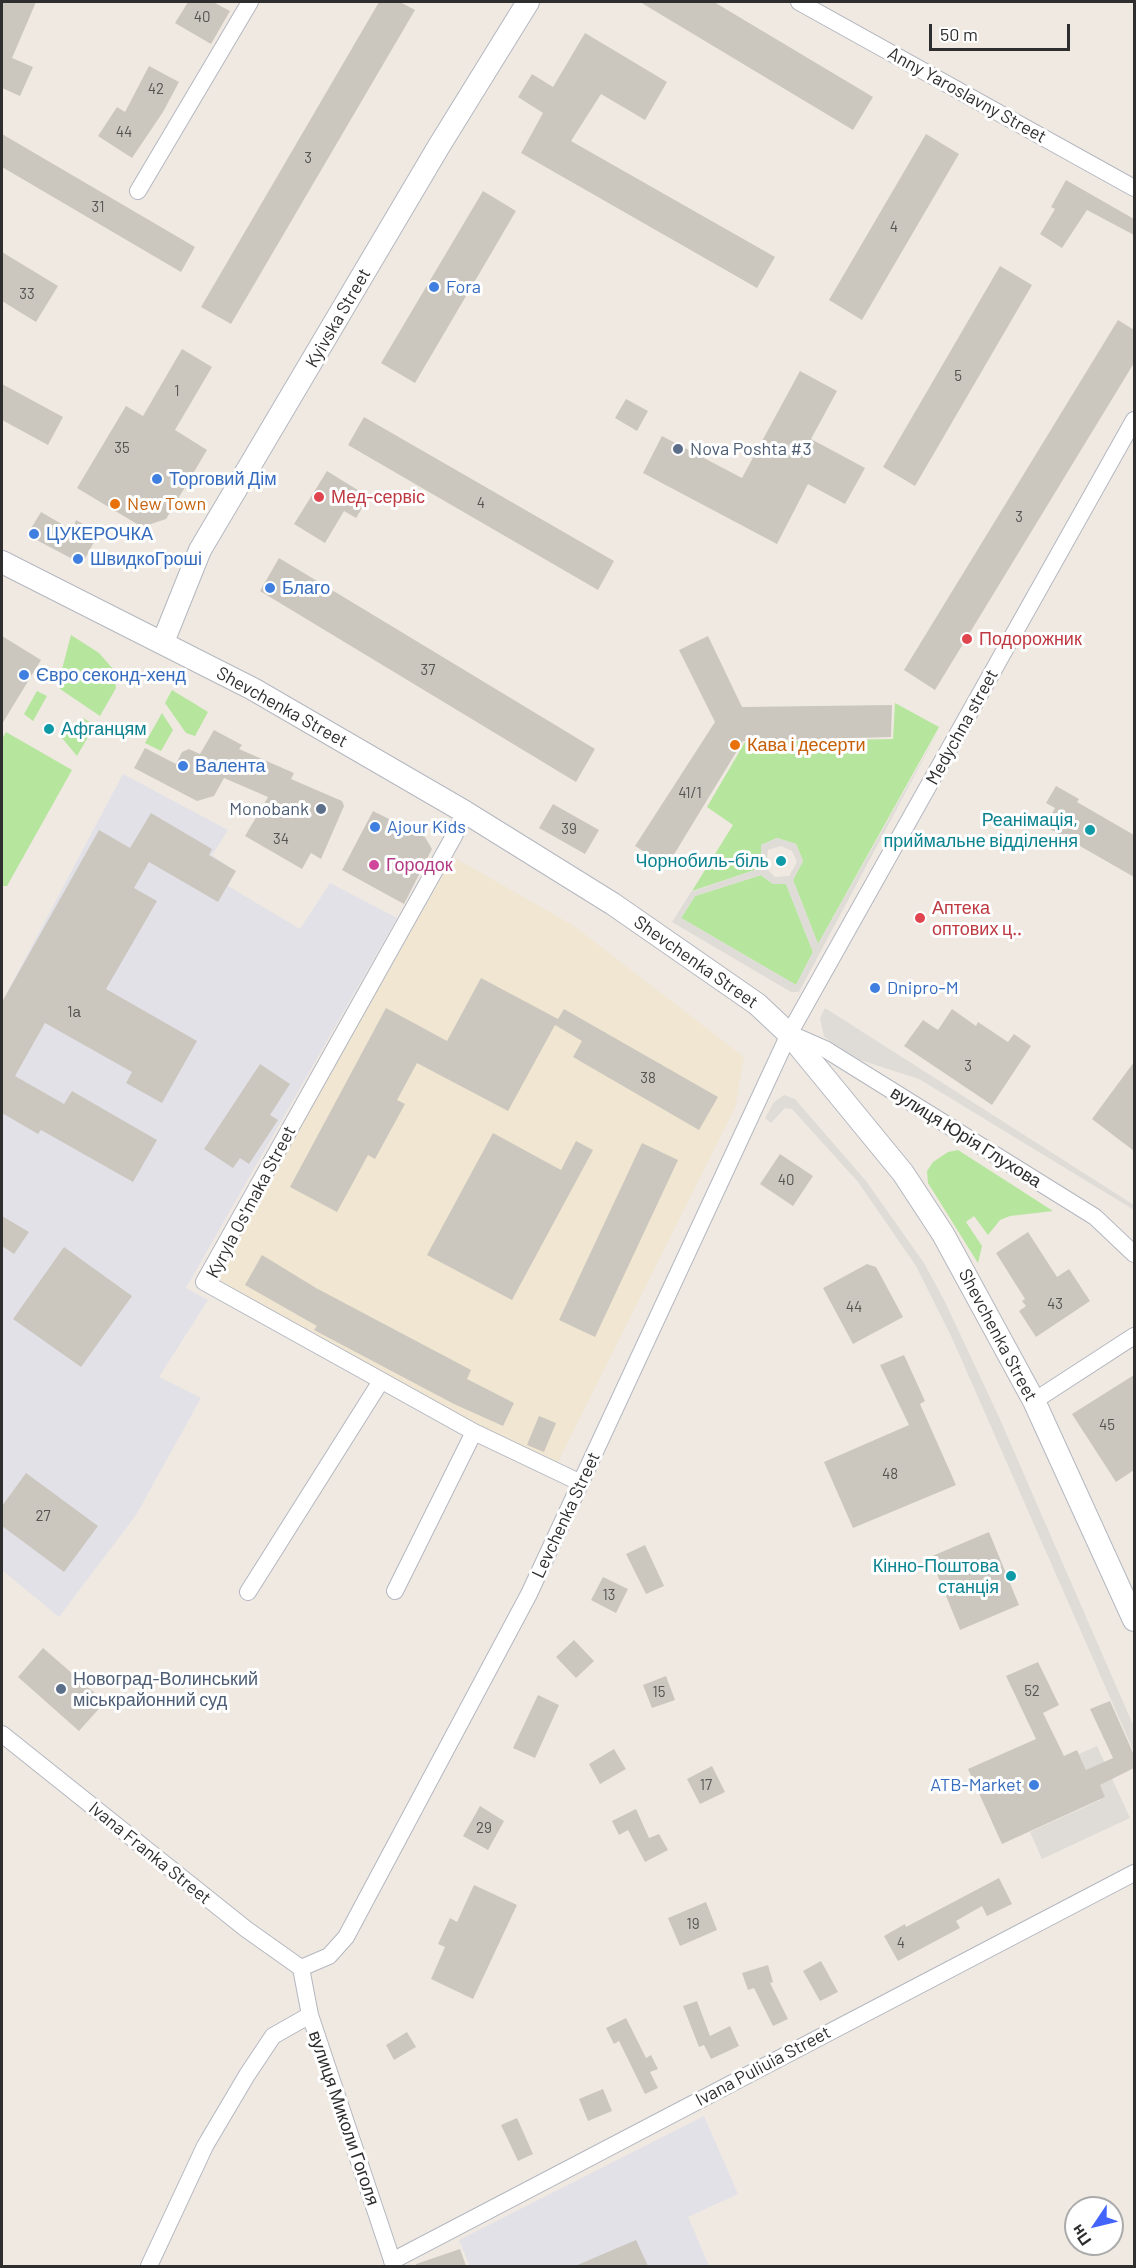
<!DOCTYPE html>
<html>
<head>
<meta charset="utf-8">
<style>
	body { margin:0 }
	#map { position:relative; width:1136px; height:2268px; overflow:hidden; background:#efe9e1; font-family:Barlow,sans-serif }
	canvas { display:block }
	.frame { position:absolute; inset:0; border:3px solid #2e2e2e; pointer-events:none }
	.north { position:absolute; left:1064px; top:2196px; width:60px; height:60px; box-sizing:border-box; background:#fff; border:2px solid #ababab; border-radius:50%; rotate:235deg; font-size:16px; font-weight:700; line-height:24px; text-align:center; color:#2e2e2e }
	.north::after { content:''; display:block; margin:auto; width:21px; height:27px; background:#4264fb; clip-path:polygon(50% 0,100% 100%,50% 72%,0 100%) }
	.scale { position:absolute; left:929px; top:24px; width:141px; height:27px; box-sizing:border-box; border:3px solid #2e2e2e; border-top:0; padding-left:8px; font-size:18px; line-height:21px; white-space:nowrap; color:#2e2e2e; -webkit-text-stroke:4px #fff; paint-order:stroke }
</style>
</head>
<body>
<div id="map">
<canvas width="1136" height="2268"></canvas>
<div class="frame"></div>
<div class="north">Пн</div>
<div class="scale">50 m</div>
</div>
<script>
const ctx = document.querySelector('canvas').getContext('2d');
ctx.lineJoin = 'round';
function fillPath(path, color) {
  ctx.fillStyle = color;
  ctx.fill(path, 'evenodd');
}
function shape(rows) {
  const path = new Path2D();
  for (const r of rows) {
    path.moveTo(r[0], r[1]);
    for (let i = 2; i < r.length; i += 2) path.lineTo(r[i], r[i + 1]);
  }
  return path;
}
function stroke(path, color, width, dash) {
  ctx.strokeStyle = color;
  ctx.lineWidth = width;
  ctx.lineCap = dash ? 'butt' : 'round';
  ctx.setLineDash(dash || []);
  ctx.stroke(path);
}
function label(font, color, halo, rows, align = 'center') {
  ctx.font = font + ' Barlow,sans-serif';
  ctx.lineWidth = 6;
  ctx.setLineDash([]);
  ctx.textBaseline = 'middle';
  ctx.strokeStyle = halo;
  ctx.fillStyle = color;
  for (const [text, x, y, turn = 0] of rows) {
    ctx.save();
    ctx.translate(x, y);
    ctx.rotate((+turn || 0) * Math.PI / 180);
    ctx.textAlign = isNaN(turn) ? turn : align;
    if (halo) ctx.strokeText(text, 0, 0);
    ctx.fillText(text, 0, 0);
    ctx.restore();
  }
}
const industrial = shape([
	[123,774,228,830,212,855,235,872,228,886,300,929,330,883,397,918,186,1288,208,1300,159,1377,201,1398,136,1515,59,1617,2,1570,2,1002],
	[704,2116,738,2194,688,2217,709,2266,470,2266,459,2240]
]);
const education = shape([
	[453,857,574,926,744,1057,735,1108,558,1462,512,1442,295,1327,215,1277]
]);
const green = shape([
	[71,635,99,653,113,669,61,673],
	[114,676,116,688,100,716,60,689,60,681],
	[172,690,208,712,195,736,186,733,165,703],
	[37,691,47,696,33,721,24,714],
	[895,703,939,727,818,944,793,880,803,861,796,844,777,838,761,845,761,868,692,891,733,825,707,807,745,742,893,739],
	[162,713,173,730,161,751,145,743],
	[83,718,95,725,77,756,62,738],
	[6,732,72,770,7,886,2,886,2,739],
	[761,875,773,884,786,884,813,952,796,985,681,918,695,896],
	[958,1150,1053,1211,1010,1216,1000,1220,988,1235,974,1216,966,1222,982,1246,978,1263,928,1183,927,1171,933,1162,948,1152]
]);
const plaza = shape([
	[940,728,799,992,791,992,672,922,691,892,761,868,761,845,777,838,796,844,803,861,793,880,818,944],
	[781,846,792,851,797,862,789,876,775,877,766,868,768,850],
	[761,875,773,884,786,884,813,952,796,985,681,918,695,896],
	[825,1008,1134,1205,1134,1210,919,1079,860,1060,842,1049,824,1037,820,1018],
	[784,1095,795,1099,866,1181,924,1263,944,1300,999,1417,1134,1727,1134,1752,952,1338,916,1266,858,1182,792,1109,785,1108,771,1123,765,1118,774,1102],
	[1097,1746,1130,1818,1042,1859,1030,1832,1100,1800,1079,1754]
]);
const building = shape([
	[2,2,36,2,12,58,33,67,20,96,2,88],
	[188,2,213,2,230,11,211,44,175,23],
	[379,2,400,2,415,10,231,324,201,307],
	[640,2,714,2,873,97,853,130],
	[585,33,667,82,645,120,601,94,571,141,775,257,757,288,521,153,543,113,518,97,532,74,553,87],
	[149,66,179,82,163,112,132,158,98,136,117,107,125,112],
	[2,134,195,247,181,272,2,167],
	[926,134,959,154,862,320,829,300],
	[1066,180,1134,219,1134,235,1087,210,1062,248,1040,234,1055,209,1051,207],
	[483,191,516,211,415,383,381,363],
	[2,252,58,286,36,322,2,301],
	[1000,266,1032,285,915,486,883,467],
	[1118,320,1134,330,1134,363,935,690,904,670],
	[182,349,212,367,175,430,207,450,166,519,142,527,77,488,126,406,143,416],
	[800,371,837,391,811,439,865,468,845,504,808,484,777,544,643,473,662,436,742,478],
	[2,384,63,417,48,445,2,420],
	[626,399,648,411,637,431,615,418],
	[364,417,614,561,598,590,348,445],
	[327,471,369,497,356,518,344,511,325,543,294,524],
	[41,512,72,530,76,520,99,533,82,564,27,535],
	[279,558,595,749,576,782,260,591],
	[2,636,41,660,2,724],
	[708,636,742,707,892,705,891,737,743,741,667,866,635,846,715,722,679,650],
	[214,730,242,745,239,749,294,773,291,779,342,801,344,806,321,859,311,853,302,869,245,836,268,797,224,778,214,796,197,801,134,768,145,748,176,764,182,752,189,749,200,754],
	[1056,786,1079,799,1077,802,1134,835,1134,877,1045,826,1055,808,1046,803],
	[553,804,599,830,585,854,539,828],
	[373,811,425,837,432,849,404,904,342,870],
	[151,813,212,849,209,855,236,871,218,902,149,862,134,888,157,901,106,989,197,1041,162,1103,126,1083,132,1072,45,1023,15,1076,64,1104,72,1091,157,1140,133,1182,41,1130,38,1134,2,1113,2,1002,99,830,130,848],
	[481,978,558,1019,564,1009,718,1097,699,1130,573,1057,582,1041,555,1025,508,1111,417,1063,397,1100,405,1104,375,1159,368,1155,337,1212,290,1187,386,1008,447,1041],
	[952,1009,976,1026,978,1022,1008,1042,1014,1034,1031,1046,992,1105,904,1046,923,1020,938,1030],
	[1134,1062,1134,1151,1092,1119],
	[260,1064,290,1084,270,1115,278,1120,249,1164,240,1158,233,1168,204,1149],
	[493,1133,561,1170,576,1141,593,1150,512,1300,427,1255],
	[642,1143,678,1160,595,1337,559,1320],
	[780,1154,813,1176,793,1206,760,1184],
	[2,1216,29,1232,14,1254,2,1246],
	[1028,1232,1057,1277,1069,1269,1090,1301,1036,1337,1019,1311,1026,1306,1022,1301,1025,1299,996,1253],
	[64,1247,132,1296,81,1367,13,1319],
	[262,1255,316,1288,471,1370,467,1379,514,1403,503,1426,454,1404,314,1330,317,1326,245,1285],
	[867,1264,876,1267,903,1317,853,1344,823,1288],
	[904,1355,925,1401,920,1404,956,1485,853,1528,824,1462,909,1425,880,1365],
	[1134,1375,1134,1470,1116,1482,1072,1414],
	[539,1416,556,1423,544,1452,527,1445],
	[26,1473,98,1526,64,1572,2,1526,2,1506],
	[989,1532,1019,1605,960,1630,930,1557],
	[645,1545,664,1586,646,1594,626,1554],
	[603,1577,628,1589,616,1613,591,1600],
	[574,1640,594,1661,576,1678,556,1657],
	[43,1648,105,1702,79,1731,18,1677],
	[1038,1662,1059,1705,1043,1713,1064,1756,1077,1750,1086,1770,1113,1758,1090,1709,1110,1701,1134,1755,1134,1768,1100,1785,1105,1797,1002,1844,968,1769,1036,1739,1006,1676],
	[666,1676,675,1700,652,1708,643,1685],
	[538,1695,559,1705,535,1758,513,1748],
	[614,1749,626,1769,600,1784,589,1764],
	[712,1766,725,1792,700,1804,687,1779],
	[480,1806,504,1821,488,1850,463,1836],
	[636,1809,649,1838,659,1834,668,1850,645,1862,628,1830,619,1835,612,1821],
	[999,1878,1012,1904,987,1916,982,1906,956,1921,960,1928,898,1961,884,1936,905,1924,906,1927],
	[474,1885,517,1905,473,1999,431,1979,445,1947,438,1944,450,1918,457,1922],
	[706,1902,717,1930,680,1946,668,1918],
	[821,1961,838,1992,820,2001,803,1971],
	[768,1965,773,1982,770,1983,788,2019,773,2026,754,1988,748,1990,742,1973],
	[697,2001,710,2036,730,2026,739,2046,711,2059,704,2045,699,2047,683,2006],
	[626,2018,646,2058,651,2055,658,2069,650,2072,658,2088,645,2094,619,2041,614,2044,606,2028],
	[407,2032,416,2047,394,2060,386,2045],
	[603,2089,612,2111,588,2121,579,2099],
	[517,2118,533,2154,518,2161,501,2125],
	[636,2240,648,2266,575,2266],
	[460,2249,466,2266,416,2266,416,2264]
]);
const street = shape([
	[799,2,1134,188],
	[138,191,250,2],
	[465,812,454,836,204,1282,474,1432,581,1483],
	[793,1035,825,1049,1095,1217,1134,1254],
	[1034,1401,1134,1336],
	[395,1591,474,1432],
	[248,1592,381,1381],
	[2,1734,246,1929,301,1968],
	[301,1968,329,1956,346,1937,529,1594,789,1034,1134,420],
	[301,1968,310,2015,394,2266],
	[392,2261,1134,1873],
	[149,2266,205,2146,247,2075,273,2036,310,2015]
]);
const secondary = shape([
	[2,562,253,689,465,812,613,904,757,1004,789,1034,903,1173,943,1234,1034,1401,1134,1620],
	[163,642,200,550,439,146,528,2]
]);
const markers = [
	[434,287,6,"#3f7fe0"],
	[678,449,6,"#5c6f8a"],
	[157,479,6,"#3f7fe0"],
	[319,497,6,"#e0444e"],
	[115,504,6,"#e8710a"],
	[34,534,6,"#3f7fe0"],
	[78,559,6,"#3f7fe0"],
	[270,588,6,"#3f7fe0"],
	[967,639,6,"#e0444e"],
	[24,675,6,"#3f7fe0"],
	[49,729,6,"#0f9aa8"],
	[735,745,6,"#e8710a"],
	[183,766,6,"#3f7fe0"],
	[321,809,6,"#5c6f8a"],
	[375,827,6,"#3f7fe0"],
	[1090,830,6,"#0f9aa8"],
	[781,861,6,"#0f9aa8"],
	[374,865,6,"#d1479c"],
	[920,918,6,"#e0444e"],
	[875,988,6,"#3f7fe0"],
	[1011,1576,6,"#0f9aa8"],
	[61,1689,6,"#5c6f8a"],
	[1034,1785,6,"#3f7fe0"]
];
const numberNames = [
	["40",202,17],
	["42",156,89],
	["44",124,132],
	["3",308,158],
	["31",98,207],
	["4",894,227],
	["33",27,294],
	["5",958,376],
	["1",177,391],
	["35",122,448],
	["4",481,503],
	["3",1019,517],
	["37",428,670],
	["41/1",690,793],
	["39",569,829],
	["34",281,839],
	["1а",74,1012],
	["3",968,1066],
	["38",648,1078],
	["40",786,1180],
	["43",1055,1304],
	["44",854,1307],
	["45",1107,1425],
	["48",890,1474],
	["27",43,1516],
	["13",609,1595],
	["52",1032,1691],
	["15",659,1692],
	["17",706,1785],
	["29",484,1828],
	["19",693,1924],
	["4",901,1943]
];
const streetNames = [
	["Anny Yaroslavny Street",967,95,29],
	["Kyivska Street",338,318,-60],
	["Shevchenka Street",282,707,29],
	["Medychna street",962,727,-61],
	["Shevchenka Street",696,962,35],
	["вулиця Юрія Глухова",966,1137,32],
	["Kyryla Osʹmaka Street",251,1202,-62],
	["Shevchenka Street",998,1335,62],
	["Levchenka Street",566,1515,-65],
	["Ivana Franka Street",150,1853,39],
	["Ivana Puliuia Street",763,2066,-28],
	["вулиця Миколи Гоголя",344,2118,71]
];
const shopNames = [
	["Fora",446,287],
	["Торговий Дім",169,479],
	["ЦУКЕРОЧКА",46,534],
	["ШвидкоГроші",90,559],
	["Благо",282,588],
	["Євро секонд-хенд",36,675],
	["Валента",195,766],
	["Ajour Kids",387,827],
	["Dnipro-M",887,988],
	["ATB-Market",1022,1785,"right"]
];
const serviceNames = [
	["Nova Poshta #3",690,449],
	["Monobank",309,809,"right"],
	["Новоград-Волинський",73,1679],
	["міськрайонний суд",73,1700]
];
const healthNames = [
	["Мед-сервіс",331,497],
	["Подорожник",979,639],
	["Аптека",932,908],
	["оптових ц‥",932,929]
];
const foodNames = [
	["New Town",127,504],
	["Кава і десерти",747,745]
];
const cultureNames = [
	["Афганцям",61,729,"left"],
	["Реанімація,",1078,820],
	["приймальне відділення",1078,841],
	["Чорнобиль-біль",769,861],
	["Кінно-Поштова",999,1566],
	["станція",999,1587]
];
const hotelNames = [
	["Городок",386,865]
];
fillPath(industrial, '#e3e1e8');
fillPath(education, '#f0e6d1');
fillPath(green, '#b6e59e');
fillPath(plaza, '#dfdcd8');
fillPath(building, '#cbc7bf');
stroke(street, '#b4b7c1', 18);
stroke(secondary, '#b4b7c1', 24);
stroke(street, '#fff', 16);
stroke(secondary, '#fff', 22);
for (const [x, y, r, color] of markers) {
  const dot = new Path2D();
  dot.arc(x, y, r, 0, 2 * Math.PI);
  ctx.fillStyle = color;
  ctx.fill(dot);
  stroke(dot, '#fff', 2);
}
label('15px', '#555452', null, numberNames);
label('18px', '#2e2e2e', '#fff', streetNames);
label('18px', '#366cbe', '#fff', shopNames, 'left');
label('18px', '#4e5e75', '#fff', serviceNames, 'left');
label('18px', '#be3a42', '#fff', healthNames, 'left');
label('18px', '#c56008', '#fff', foodNames, 'left');
label('18px', '#0d838f', '#fff', cultureNames, 'right');
label('18px', '#b23c85', '#fff', hotelNames, 'left');
</script>
</body>
</html>
